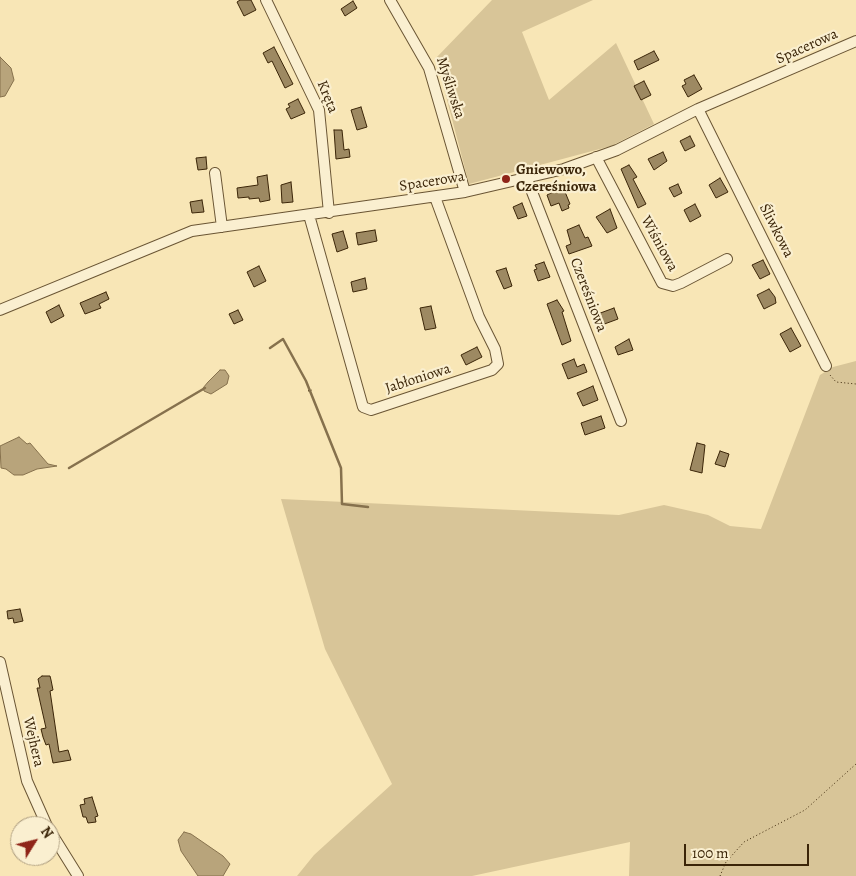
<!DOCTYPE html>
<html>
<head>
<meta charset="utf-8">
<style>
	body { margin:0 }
	#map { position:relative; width:856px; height:876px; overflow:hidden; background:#f8e6b6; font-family:Alegreya,serif }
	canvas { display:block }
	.north { position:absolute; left:10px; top:816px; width:50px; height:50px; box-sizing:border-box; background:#faefd0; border:1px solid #ae9e80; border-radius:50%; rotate:54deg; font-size:14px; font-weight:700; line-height:20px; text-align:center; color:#3b2508 }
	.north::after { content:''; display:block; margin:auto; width:18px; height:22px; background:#8f2418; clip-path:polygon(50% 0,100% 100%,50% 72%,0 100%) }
	.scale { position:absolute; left:684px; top:844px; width:125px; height:22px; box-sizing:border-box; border:2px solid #3b2508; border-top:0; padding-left:6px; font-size:15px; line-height:18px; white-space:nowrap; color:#3b2508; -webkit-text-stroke:4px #faefd0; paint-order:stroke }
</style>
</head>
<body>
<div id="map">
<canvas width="856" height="876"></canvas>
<div class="north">N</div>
<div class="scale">100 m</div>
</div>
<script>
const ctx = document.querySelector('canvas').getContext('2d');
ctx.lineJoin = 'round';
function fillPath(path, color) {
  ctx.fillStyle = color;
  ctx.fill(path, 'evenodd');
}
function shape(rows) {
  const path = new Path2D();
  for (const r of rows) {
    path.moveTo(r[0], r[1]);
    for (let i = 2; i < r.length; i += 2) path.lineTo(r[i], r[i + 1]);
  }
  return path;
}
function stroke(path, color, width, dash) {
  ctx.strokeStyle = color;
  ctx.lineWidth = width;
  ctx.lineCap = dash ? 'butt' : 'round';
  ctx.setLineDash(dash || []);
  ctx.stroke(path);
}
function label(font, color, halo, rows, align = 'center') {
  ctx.font = font + ' Alegreya,serif';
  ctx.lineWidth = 4.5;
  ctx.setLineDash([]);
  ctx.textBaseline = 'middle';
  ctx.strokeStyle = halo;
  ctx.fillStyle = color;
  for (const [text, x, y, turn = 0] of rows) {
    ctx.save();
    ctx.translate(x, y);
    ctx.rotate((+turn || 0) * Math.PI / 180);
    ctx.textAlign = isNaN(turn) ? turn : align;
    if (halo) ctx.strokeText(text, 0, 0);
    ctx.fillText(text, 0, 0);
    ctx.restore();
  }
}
const green = shape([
	[492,0,593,0,522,32,549,100,616,43,654,124,611,146,469,184,436,58],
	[856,361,856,876,629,876,630,842,472,876,297,876,314,855,392,784,325,649,281,499,619,515,664,505,708,515,730,526,761,529,820,375,833,367]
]);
const water = shape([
	[0,57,11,68,14,80,5,96,0,97,0,57],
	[220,370,225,370,229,376,227,384,211,394,204,391,203,388,208,382,220,370],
	[19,437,27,444,30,443,48,464,57,466,37,469,23,475,14,475,6,469,1,468,0,446,19,437],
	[184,832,191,834,223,856,230,864,223,876,198,876,181,851,178,840,184,832]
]);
const stream = shape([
	[270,348,283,339,306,381,341,468,342,504,368,507],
	[69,468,205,388]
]);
const building = shape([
	[240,0,251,0,256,10,244,16,237,2,240,0],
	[353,1,357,8,345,16,341,9,353,1],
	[274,47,293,84,285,88,272,61,268,63,263,53,274,47],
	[654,51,659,60,638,70,634,61,654,51],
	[694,75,702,89,688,97,682,86,686,84,684,80,694,75],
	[644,81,651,95,641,100,634,86,644,81],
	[298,99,305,113,291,119,286,109,290,107,288,104,298,99],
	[361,107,367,127,357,130,351,110,361,107],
	[334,130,342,130,344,150,349,149,350,157,336,159,334,130],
	[690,136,695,146,685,151,680,141,690,136],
	[663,152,667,161,654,170,648,159,663,152],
	[206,157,207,169,198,170,196,158,206,157],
	[629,165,637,177,633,179,646,204,638,208,621,169,629,165],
	[267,175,270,200,260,202,259,198,249,199,249,197,238,198,237,188,258,185,257,177,267,175],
	[720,178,728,192,716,198,709,185,720,178],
	[291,182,293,202,282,203,281,185,291,182],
	[678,184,682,193,674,197,669,188,678,184],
	[563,187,570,204,568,205,569,208,562,211,559,203,551,206,547,195,563,187],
	[202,200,204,212,192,213,190,202,202,200],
	[522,203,527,216,518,219,513,207,522,203],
	[695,204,701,216,690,222,684,210,695,204],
	[610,209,617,228,607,233,596,217,610,209],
	[579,225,585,238,588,237,592,246,569,254,566,246,571,244,567,230,579,225],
	[375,230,377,241,358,245,356,233,375,230],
	[343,231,348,248,337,252,332,234,343,231],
	[763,260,770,274,760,279,752,265,763,260],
	[544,262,550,277,538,281,534,270,537,269,535,265,544,262],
	[259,266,266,281,254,287,247,272,259,266],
	[506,268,512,286,504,289,496,271,506,268],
	[365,278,367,289,353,292,351,282,365,278],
	[769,289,775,297,776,303,764,309,757,295,769,289],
	[106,292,109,299,99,304,101,308,85,314,80,303,106,292],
	[557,300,564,311,562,312,571,341,562,345,547,304,557,300],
	[59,305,64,316,51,323,46,312,59,305],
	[431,306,436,328,425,330,420,308,431,306],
	[614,308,618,319,599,326,595,315,614,308],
	[238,310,243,320,234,324,229,314,238,310],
	[791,328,801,346,790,352,780,334,791,328],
	[629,339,633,350,618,355,615,347,629,339],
	[477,347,482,357,466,365,461,355,477,347],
	[574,359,577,367,584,364,587,372,568,379,562,364,574,359],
	[593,386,598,400,583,406,577,393,593,386],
	[601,416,605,428,585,435,581,423,601,416],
	[697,443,705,445,702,473,690,470,697,443],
	[720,451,729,454,725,467,715,464,720,451],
	[20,609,23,621,14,623,13,618,8,619,7,611,20,609],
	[42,676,50,676,51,680,53,690,50,691,59,752,68,750,71,760,53,763,49,744,46,745,43,737,41,729,46,728,37,688,40,688,38,679,42,676],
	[92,797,98,816,95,817,96,822,88,823,86,817,83,817,80,805,85,804,84,799,92,797]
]);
const path = shape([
	[830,375,836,382,856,384],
	[308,391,312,390],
	[720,876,726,862,744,842,805,810,856,764]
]);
const minor = shape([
	[266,0,319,110,329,213],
	[390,0,429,68,465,192],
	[698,109,826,366],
	[596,157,662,283,673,286,681,283,727,259],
	[215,173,222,227],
	[527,179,621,421],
	[309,215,363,407,371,410,492,370,498,364,495,349,479,317,435,197],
	[0,310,192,231,465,192,564,169,617,150,698,109,856,41],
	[0,662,27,781,47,826],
	[50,831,78,876]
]);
const markers = [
	[506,179,5,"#8f2418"]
];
const streetNames = [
	["Spacerowa",807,47,-24],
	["Myśliwska",450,88,72],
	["Kręta",327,97,68],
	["Spacerowa",432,182,-9],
	["Śliwkowa",776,231,63],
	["Wiśniowa",659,244,61],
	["Czereśniowa",588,295,69],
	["Jabłoniowa",418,379,-18],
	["Wejhera",33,742,77]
];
const poiNames = [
	["Gniewowo,",516,170],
	["Czereśniowa",516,187]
];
fillPath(green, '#d8c598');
fillPath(water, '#b8a47b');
stroke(water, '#86714d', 1);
stroke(stream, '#86714d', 2.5);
fillPath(building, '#9d8962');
stroke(building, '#3b2508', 1);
stroke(minor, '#6a5534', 12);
stroke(path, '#3b2508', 1, [1, 2.5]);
stroke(minor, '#faefd0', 10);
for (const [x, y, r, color] of markers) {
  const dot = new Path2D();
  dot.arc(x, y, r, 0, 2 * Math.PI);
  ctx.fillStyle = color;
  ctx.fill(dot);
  stroke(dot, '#faefd0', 2);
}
label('15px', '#3b2508', '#faefd0', streetNames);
label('bold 15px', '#3b2508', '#faefd0', poiNames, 'left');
</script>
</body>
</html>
